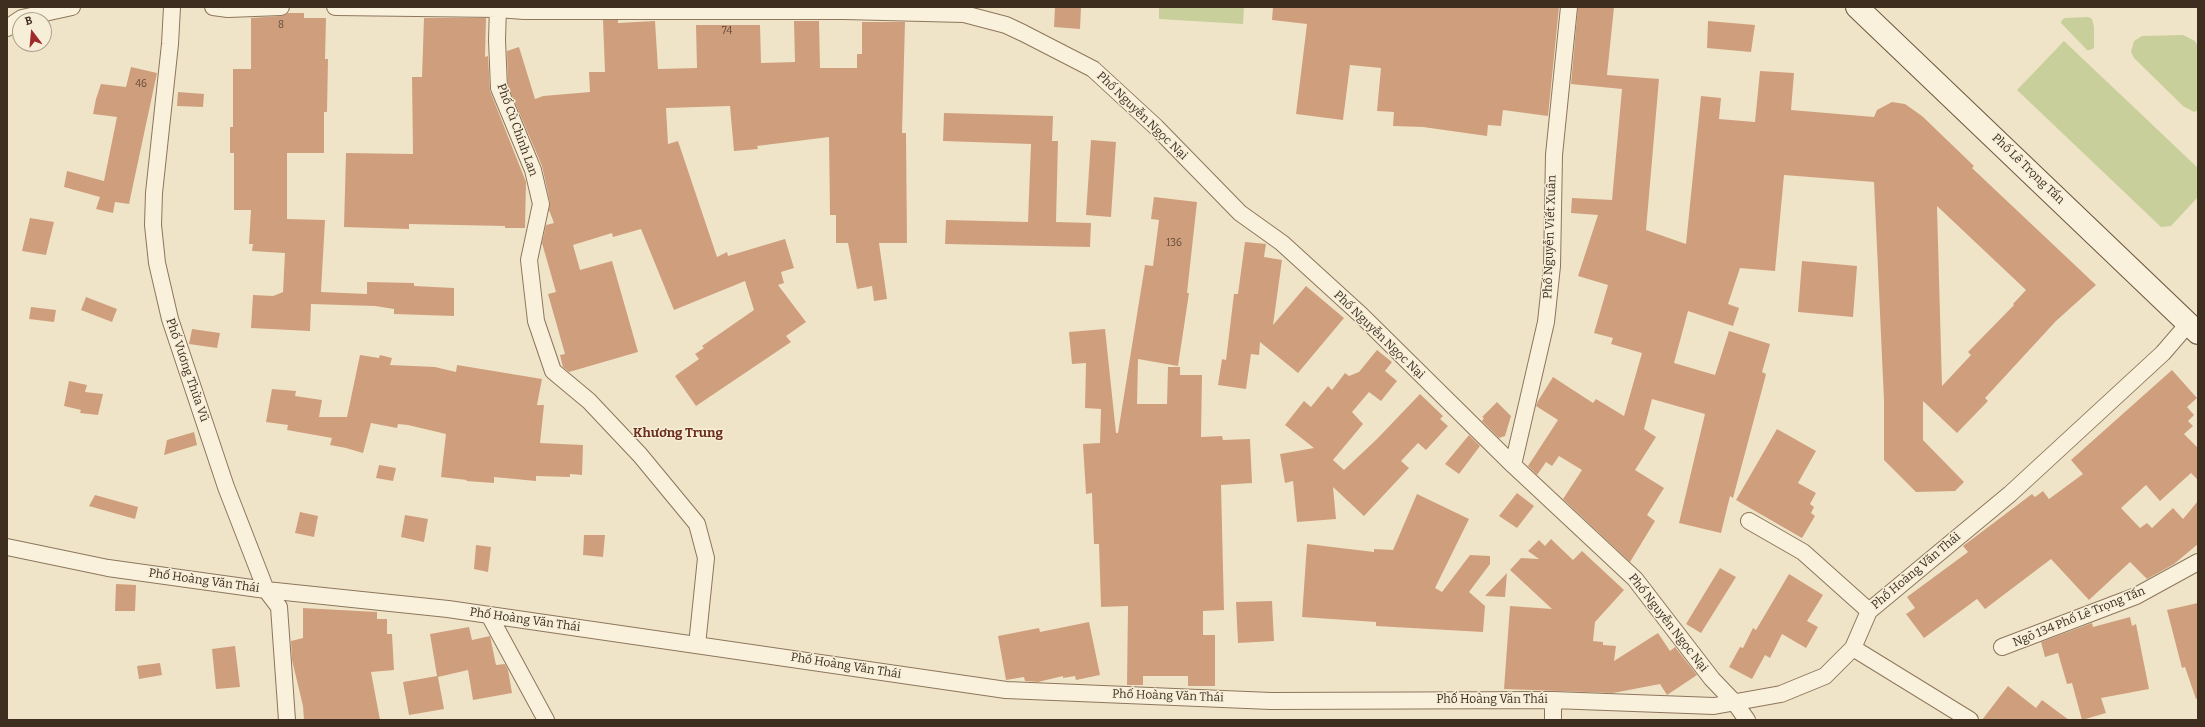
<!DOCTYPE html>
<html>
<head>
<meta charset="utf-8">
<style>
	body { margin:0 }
	#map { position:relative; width:2205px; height:727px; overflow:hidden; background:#f0e4c8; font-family:Bitter,serif }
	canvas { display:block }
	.frame { position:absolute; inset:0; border:8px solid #3d2e20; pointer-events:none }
	.north { position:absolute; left:12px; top:12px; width:40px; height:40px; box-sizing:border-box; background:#f7eed8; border:1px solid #ada18e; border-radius:50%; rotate:344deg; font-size:11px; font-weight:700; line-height:16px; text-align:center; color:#3d2e20 }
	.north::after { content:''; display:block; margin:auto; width:14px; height:18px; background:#9e2a2b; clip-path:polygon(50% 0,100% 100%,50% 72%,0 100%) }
</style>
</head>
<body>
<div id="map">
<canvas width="2205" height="727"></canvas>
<div class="frame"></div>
<div class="north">B</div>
</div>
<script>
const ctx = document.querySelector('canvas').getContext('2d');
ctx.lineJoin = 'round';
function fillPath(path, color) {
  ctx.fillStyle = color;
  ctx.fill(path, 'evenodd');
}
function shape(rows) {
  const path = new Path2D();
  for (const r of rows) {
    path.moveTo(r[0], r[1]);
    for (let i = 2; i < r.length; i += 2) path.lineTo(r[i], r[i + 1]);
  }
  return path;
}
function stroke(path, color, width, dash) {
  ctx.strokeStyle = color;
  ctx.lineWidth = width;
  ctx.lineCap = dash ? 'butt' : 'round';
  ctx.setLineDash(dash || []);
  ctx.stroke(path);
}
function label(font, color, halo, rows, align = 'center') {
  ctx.font = font + ' Bitter,serif';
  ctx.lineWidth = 3;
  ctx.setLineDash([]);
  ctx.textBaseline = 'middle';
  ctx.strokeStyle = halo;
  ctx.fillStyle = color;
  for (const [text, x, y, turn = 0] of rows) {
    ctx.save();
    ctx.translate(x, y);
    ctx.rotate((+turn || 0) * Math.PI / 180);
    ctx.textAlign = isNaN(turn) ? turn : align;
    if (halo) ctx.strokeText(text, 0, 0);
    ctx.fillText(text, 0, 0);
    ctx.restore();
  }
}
const green = shape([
	[1159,7,1244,7,1243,24,1159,19],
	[2088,17,2092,19,2094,27,2094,48,2090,50,2087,50,2061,23,2062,20,2065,18],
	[2183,35,2195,41,2198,47,2198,110,2194,112,2183,106,2134,58,2131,52,2134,41,2142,36],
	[2064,41,2198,168,2198,197,2171,226,2161,227,2017,90]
]);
const building = shape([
	[1055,7,1081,7,1080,29,1054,27],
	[1273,7,1559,7,1548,116,1503,110,1501,126,1488,125,1487,136,1423,127,1393,126,1394,112,1377,111,1381,68,1350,65,1343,120,1296,114,1307,24,1272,20],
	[1578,7,1614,7,1607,75,1659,79,1646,230,1686,244,1701,96,1721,98,1719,119,1755,122,1760,71,1794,73,1791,110,1874,117,1877,110,1892,102,1905,104,1922,116,1974,166,1972,168,2096,285,2056,321,1985,398,1988,401,1957,433,1923,401,1923,440,1964,482,1955,491,1916,492,1884,460,1884,401,1874,182,1784,175,1775,271,1740,268,1728,304,1739,308,1733,326,1688,311,1674,363,1715,375,1729,331,1770,344,1762,372,1766,374,1764,382,1733,498,1730,496,1721,533,1679,523,1705,414,1652,399,1644,429,1656,437,1635,470,1664,488,1647,515,1655,521,1630,562,1563,499,1582,470,1559,456,1552,466,1546,462,1537,475,1528,466,1558,420,1536,406,1538,401,1553,377,1593,403,1596,399,1624,416,1642,353,1611,344,1613,338,1594,333,1608,285,1578,276,1598,215,1571,213,1572,198,1612,200,1622,89,1571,84],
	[1937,206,2026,290,2013,304,2014,305,1968,352,1971,355,1942,386],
	[288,13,304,13,304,18,326,18,325,59,328,59,327,112,324,112,324,153,287,153,287,219,325,220,321,292,367,294,367,282,414,283,414,286,454,288,454,316,394,314,394,309,375,306,311,304,310,331,251,328,253,295,273,296,283,292,285,253,252,251,253,244,249,244,251,210,234,210,234,153,230,153,230,127,233,127,233,69,251,69,251,18,281,16],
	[424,18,486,18,485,57,488,56,490,91,526,182,525,228,505,228,505,226,409,224,409,229,344,227,346,153,413,154,412,77,422,77],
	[603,20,618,20,618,23,655,21,658,69,697,68,696,25,760,25,761,63,795,62,794,21,819,21,820,68,857,68,857,54,862,54,862,22,905,22,902,133,906,133,907,243,879,243,887,299,874,301,872,286,857,289,848,243,836,243,836,215,830,215,829,137,757,146,758,149,734,151,730,106,666,108,668,144,678,141,717,257,727,252,728,256,785,239,794,268,781,272,784,283,778,285,806,322,786,336,791,342,696,406,675,376,699,359,695,354,704,348,702,346,754,310,745,281,674,310,641,229,613,237,612,233,573,245,580,270,612,261,638,352,569,372,563,367,560,355,565,354,548,294,556,292,542,243,546,225,554,223,549,210,550,202,542,166,508,86,507,51,519,47,535,99,543,96,590,92,589,72,605,72],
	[1708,21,1755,25,1751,52,1707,48],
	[131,67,157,73,129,204,115,202,113,213,96,209,100,197,64,187,67,171,104,181,117,117,93,114,96,99,101,84,126,87],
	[178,92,204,94,203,107,177,106],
	[944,113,1053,116,1052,141,1058,141,1056,222,1091,223,1090,247,945,244,946,220,1028,222,1031,144,943,141],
	[1091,140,1116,142,1111,217,1086,215],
	[1154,197,1197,202,1187,293,1189,293,1178,366,1138,359,1137,404,1167,404,1168,367,1180,367,1180,375,1202,375,1201,437,1222,436,1223,440,1250,439,1252,483,1221,485,1224,610,1203,611,1203,635,1215,635,1215,686,1188,686,1188,676,1143,676,1143,685,1127,685,1128,606,1101,607,1099,544,1094,544,1092,493,1086,494,1083,444,1100,443,1101,409,1085,408,1086,363,1072,364,1069,332,1105,329,1116,433,1118,433,1130,358,1133,359,1130,358,1145,265,1153,266,1159,220,1151,219],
	[30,218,54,222,46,255,22,251],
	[1245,242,1266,244,1264,257,1282,260,1273,325,1306,286,1344,318,1298,373,1260,342,1259,355,1251,354,1246,389,1218,385,1222,359,1226,360,1234,294,1238,294],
	[1802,261,1857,266,1853,317,1798,312],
	[86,297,117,309,112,322,81,310],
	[31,307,56,310,54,322,29,319],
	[192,329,220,333,217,348,189,344],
	[1377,350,1392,362,1385,371,1397,381,1381,401,1369,392,1352,412,1363,424,1333,460,1344,470,1377,439,1420,394,1443,416,1440,419,1448,426,1426,450,1418,443,1401,461,1409,468,1364,516,1333,487,1336,519,1297,522,1293,481,1285,483,1280,454,1314,448,1285,425,1304,401,1311,407,1328,386,1332,390,1345,373,1349,376,1359,372],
	[360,355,379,358,380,355,392,358,390,365,435,367,456,372,457,365,542,379,537,405,544,405,540,443,583,445,582,475,570,474,570,477,536,476,536,481,494,477,494,483,466,481,467,480,441,477,446,434,408,425,398,424,397,428,371,423,363,453,346,448,330,445,332,438,287,430,288,425,266,422,272,389,296,391,295,396,322,400,319,417,347,417],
	[2172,370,2197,398,2187,407,2194,415,2188,421,2193,426,2184,434,2198,448,2198,480,2191,473,2160,501,2146,485,2121,508,2140,528,2147,523,2152,528,2173,508,2183,519,2198,501,2198,544,2174,564,2147,579,2130,562,2089,600,2051,559,1985,609,1977,599,1924,638,1906,614,1915,608,1907,597,1968,552,1963,546,2032,494,2035,497,2043,491,2049,499,2083,474,2071,460],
	[69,381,87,385,85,392,103,394,98,415,80,413,81,410,64,406],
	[1497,402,1511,416,1505,436,1499,438,1482,421,1484,418,1482,417],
	[1777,429,1816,451,1798,483,1816,493,1810,504,1814,507,1811,513,1815,516,1802,538,1736,500],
	[194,432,197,445,164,455,167,440],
	[1469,435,1480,446,1459,474,1445,464],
	[379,465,396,468,393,481,376,478],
	[1517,493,1534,506,1517,528,1499,516],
	[1417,494,1469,519,1435,588,1442,592,1470,555,1490,556,1490,564,1469,592,1485,606,1483,632,1376,626,1376,622,1302,617,1307,544,1374,552,1374,549,1393,550],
	[95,495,138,507,135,519,89,506],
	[300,512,318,516,314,537,295,533],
	[405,515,428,519,424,542,401,537],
	[584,535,605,535,603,557,583,555],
	[1551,539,1573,560,1582,551,1624,590,1595,622,1593,641,1603,642,1603,645,1616,646,1614,661,1658,633,1670,651,1675,647,1697,675,1667,695,1660,684,1613,693,1504,689,1510,606,1552,609,1510,570,1521,558,1539,559,1528,551,1539,540,1545,546],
	[476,545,491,547,488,572,474,569],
	[1720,568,1736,577,1701,633,1686,624],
	[1507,573,1505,597,1485,596],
	[1789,574,1823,595,1807,621,1818,627,1806,648,1782,634,1770,658,1765,655,1752,679,1729,667,1740,647,1743,648,1753,628,1756,630],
	[116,584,136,585,135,611,115,611],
	[1272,601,1274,641,1238,643,1236,602],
	[2198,603,2198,698,2196,699,2185,667,2182,668,2167,610],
	[303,608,377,612,377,619,387,619,387,634,392,634,394,670,371,672,380,720,304,720,303,706,292,660,291,641,303,638],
	[2130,617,2132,626,2136,624,2149,689,2101,698,2106,713,2082,720,2072,683,2067,684,2058,653,2045,657,2041,642,2092,623,2093,627],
	[1089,622,1100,675,1076,680,1075,676,1063,678,1063,676,1038,682,1025,681,1024,677,1006,680,998,636,1039,628,1040,632],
	[469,627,472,640,490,636,496,665,505,664,508,670,512,693,473,700,468,670,438,677,444,709,409,715,403,682,437,676,430,634],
	[235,646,240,687,216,689,212,649],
	[160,663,162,675,139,679,137,666],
	[2008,686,2036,708,2042,700,2069,720,1982,720]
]);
const minor = shape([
	[172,7,170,44,154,193,153,225,157,263,170,319,226,487,266,590,279,607,287,720],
	[213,7,228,9,281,7],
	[335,7,498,9,524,11,844,11,964,14,1006,25,1023,33,1093,69,1156,127,1240,213,1282,243,1361,315,1513,465,1635,579,1712,679,1735,703,1747,720],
	[498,7,497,40,499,88,533,170,541,204,529,260,536,321,553,371,589,401,640,455,697,524,706,558,697,645],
	[7,28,22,18,72,7],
	[1513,465,1546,322,1552,266,1554,155,1569,7],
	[1749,521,1803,552,1869,611],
	[7,547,108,568,266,590,448,609,1006,690,1271,701,1553,700,1714,706,1781,694,1825,676,1853,648,1869,611,2010,494,2163,353,2188,324],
	[489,615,546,720],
	[2002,647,2136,596,2198,562],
	[1853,648,1970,720],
	[1553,720,1553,700]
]);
const secondary = shape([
	[1857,7,2198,333]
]);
const numberNames = [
	["8",281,25],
	["74",727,31],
	["46",141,84],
	["136",1174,243]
];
const streetNames = [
	["Phố Nguyễn Ngọc Nại",1142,116,44],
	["Phố Cù Chính Lan",517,130,70],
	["Phố Lê Trọng Tấn",2028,169,44],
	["Phố Nguyễn Viết Xuân",1550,237,-88],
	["Phố Nguyễn Ngọc Nại",1379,335,44],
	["Phố Vương Thừa Vũ",187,370,71],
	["Phố Hoàng Văn Thái",1916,571,-40],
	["Phố Hoàng Văn Thái",204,581,8],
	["Ngõ 134 Phố Lê Trọng Tấn",2079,617,-22],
	["Phố Hoàng Văn Thái",525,620,8],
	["Phố Nguyễn Ngọc Nại",1668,623,52],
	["Phố Hoàng Văn Thái",846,666,9],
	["Phố Hoàng Văn Thái",1168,696,2],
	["Phố Hoàng Văn Thái",1492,700]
];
const neighbourhoodNames = [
	["Khương Trung",678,433]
];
fillPath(green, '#c9cf9b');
fillPath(building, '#cf9f7d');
stroke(minor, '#8d765c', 18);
stroke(secondary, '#6f573f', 24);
stroke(minor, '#faf1dc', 16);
stroke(secondary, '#faf1dc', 22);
label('10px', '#624a37', null, numberNames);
label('12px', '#3d2e20', '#f7eed8', streetNames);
label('bold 13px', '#6b2e1e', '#f7eed8', neighbourhoodNames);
</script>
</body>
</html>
